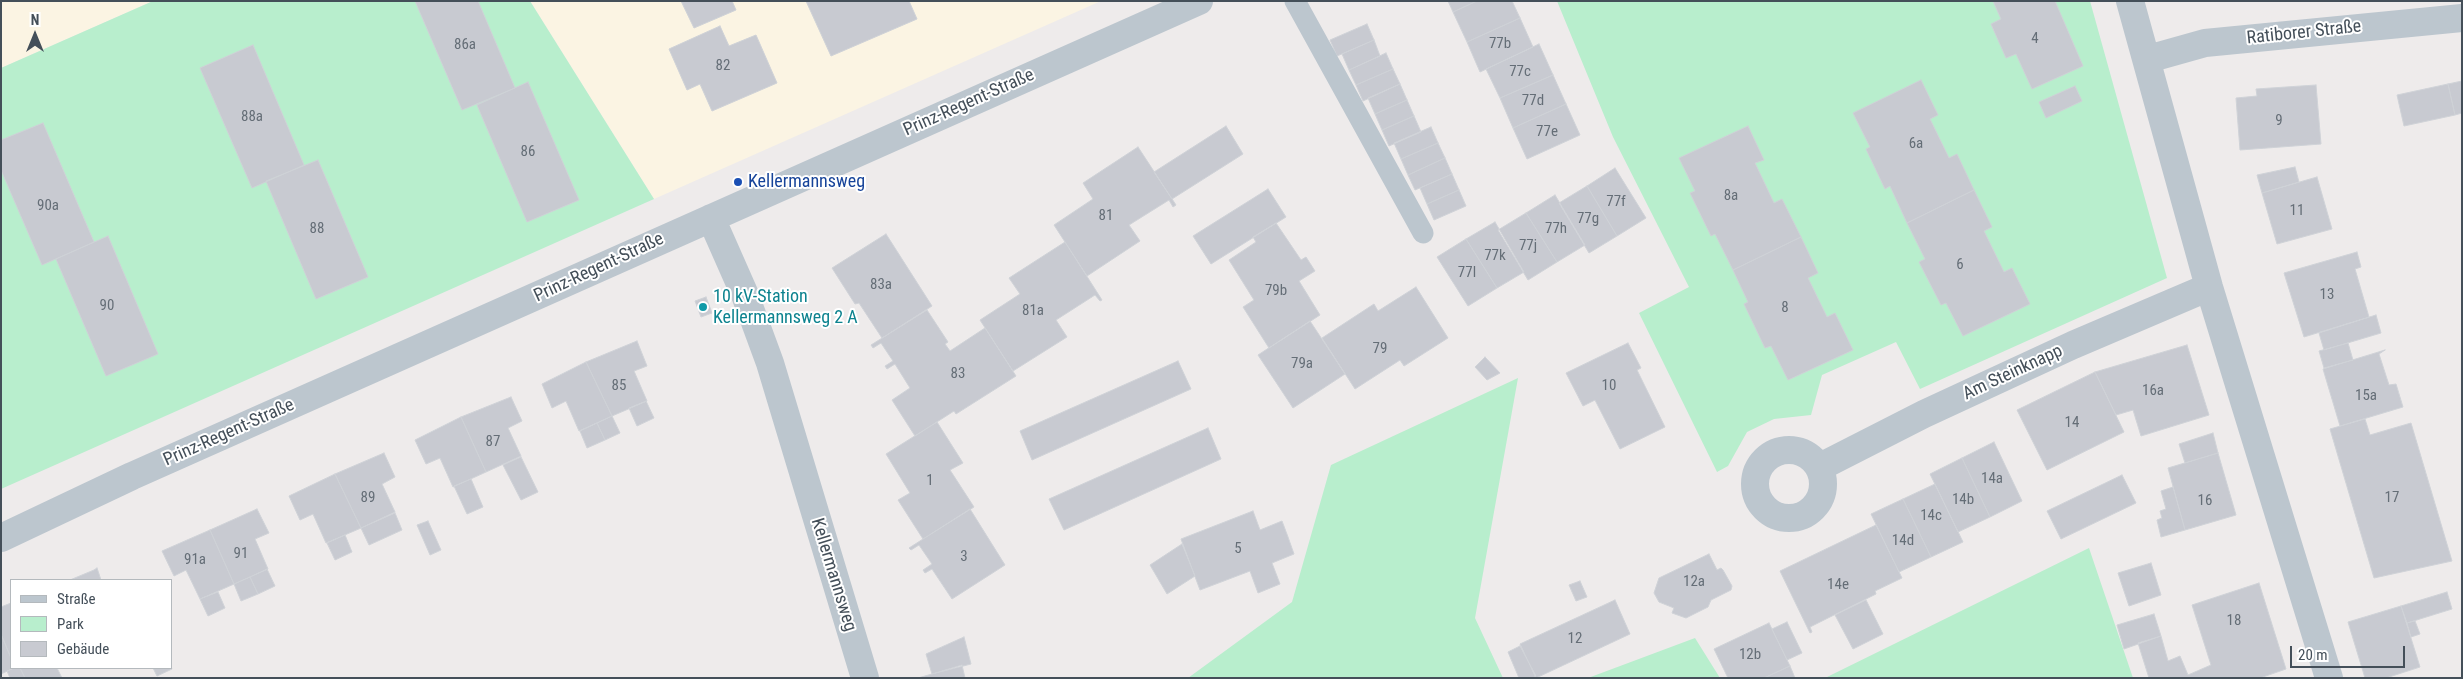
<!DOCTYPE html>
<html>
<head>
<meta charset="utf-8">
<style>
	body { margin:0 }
	#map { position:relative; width:2463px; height:679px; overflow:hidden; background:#eeebeb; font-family:"Roboto Condensed",sans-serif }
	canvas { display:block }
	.frame { position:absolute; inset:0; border:2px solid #444f59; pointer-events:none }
	.legend { position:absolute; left:10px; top:579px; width:162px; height:90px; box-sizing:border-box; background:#fff; border:1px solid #b4b9bd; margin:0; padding:6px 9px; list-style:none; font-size:15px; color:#444f59 }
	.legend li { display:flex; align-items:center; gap:10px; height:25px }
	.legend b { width:25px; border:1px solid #b4b9bd }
	.north { position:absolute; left:10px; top:10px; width:50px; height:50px; -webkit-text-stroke:4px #fff; paint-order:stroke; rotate:0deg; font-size:14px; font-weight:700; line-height:20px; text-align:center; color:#444f59 }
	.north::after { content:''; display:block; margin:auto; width:18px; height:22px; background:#444f59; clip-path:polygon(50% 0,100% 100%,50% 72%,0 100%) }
	.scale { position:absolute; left:2290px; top:646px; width:115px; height:22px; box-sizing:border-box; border:2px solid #444f59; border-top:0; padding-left:6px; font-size:15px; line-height:18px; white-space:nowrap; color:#444f59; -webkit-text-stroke:4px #fff; paint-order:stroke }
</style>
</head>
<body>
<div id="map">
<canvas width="2463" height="679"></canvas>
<div class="frame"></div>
<ul class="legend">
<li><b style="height:6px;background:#bcc6ce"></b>Straße</li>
<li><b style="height:14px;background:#b8eecd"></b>Park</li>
<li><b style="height:14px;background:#c8cad1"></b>Gebäude</li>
</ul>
<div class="north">N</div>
<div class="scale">20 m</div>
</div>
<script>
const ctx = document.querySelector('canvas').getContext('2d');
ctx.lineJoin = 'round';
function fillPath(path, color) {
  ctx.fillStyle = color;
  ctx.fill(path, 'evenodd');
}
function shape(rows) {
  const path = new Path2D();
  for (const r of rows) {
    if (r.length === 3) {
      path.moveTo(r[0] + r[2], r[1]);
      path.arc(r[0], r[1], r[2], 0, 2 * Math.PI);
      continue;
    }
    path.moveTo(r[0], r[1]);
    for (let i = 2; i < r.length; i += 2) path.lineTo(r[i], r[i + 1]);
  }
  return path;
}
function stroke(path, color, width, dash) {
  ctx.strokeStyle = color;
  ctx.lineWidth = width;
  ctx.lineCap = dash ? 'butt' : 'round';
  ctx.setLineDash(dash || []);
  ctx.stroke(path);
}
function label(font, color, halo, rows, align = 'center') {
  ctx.font = font + ' "Roboto Condensed",sans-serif';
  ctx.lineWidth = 4;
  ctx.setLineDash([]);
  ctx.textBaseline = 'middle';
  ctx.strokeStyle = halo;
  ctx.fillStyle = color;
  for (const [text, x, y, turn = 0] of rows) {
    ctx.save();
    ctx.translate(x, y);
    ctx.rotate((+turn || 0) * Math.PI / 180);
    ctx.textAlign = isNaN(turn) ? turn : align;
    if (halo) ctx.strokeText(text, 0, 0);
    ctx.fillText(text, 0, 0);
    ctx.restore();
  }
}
const commercial = shape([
	[1,1,153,1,1,68],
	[530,1,1101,1,654,199]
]);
const green = shape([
	[153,1,530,1,654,199,1,489,1,68],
	[1557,1,2090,1,2167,278,1920,389,1896,342,1822,375,1811,415,1774,419,1747,432,1728,466,1717,472,1639,313,1689,287,1613,137],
	[1518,378,1475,618,1503,678,1188,678,1292,602,1331,465],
	[2089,548,2133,678,1825,678],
	[1695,638,1720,678,1588,678]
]);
const building = shape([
	[415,1,478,1,515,88,462,110,415,1],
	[681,1,732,1,736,10,694,28,681,1],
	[806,1,909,1,917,19,831,56,806,1],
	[1448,1,1477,1,1453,12,1448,1],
	[1477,1,1512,1,1520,18,1467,42,1453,12,1477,1],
	[1993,1,2055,1,2083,66,2032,89,2016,54,2006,58,1991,24,2001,19,1993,1],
	[1520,18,1533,47,1480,72,1467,42,1520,18],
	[1367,24,1374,40,1337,56,1330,40,1367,24],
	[720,26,729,46,756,35,777,83,712,111,700,84,687,90,669,49,720,26],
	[1374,40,1380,56,1349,70,1342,54,1374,40],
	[1539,44,1553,75,1500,98,1486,69,1539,44],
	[253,45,304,165,252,188,200,68,253,45],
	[1386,53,1393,69,1356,85,1349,70,1386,53],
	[1393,69,1400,84,1363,101,1356,85,1393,69],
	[1553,75,1566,104,1513,128,1500,98,1553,75],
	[1921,80,1938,115,1930,119,1949,158,1957,154,1974,190,1907,223,1890,186,1885,189,1866,149,1870,147,1853,113,1921,80],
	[2462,81,2462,113,2455,115,2448,84,2462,81],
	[528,82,579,200,527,222,477,105,528,82],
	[1400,84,1407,100,1375,114,1368,98,1400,84],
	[2448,84,2455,115,2404,126,2397,95,2448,84],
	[2316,85,2321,144,2240,150,2236,98,2257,96,2256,89,2316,85],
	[2075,86,2082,101,2046,118,2039,102,2075,86],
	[1407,100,1414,116,1382,130,1375,114,1407,100],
	[1566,104,1580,135,1527,159,1513,128,1566,104],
	[1414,116,1421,132,1389,146,1382,130,1414,116],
	[43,123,94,242,42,265,1,170,1,140,43,123],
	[1226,126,1243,154,1172,199,1154,172,1226,126],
	[1748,126,1764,160,1755,163,1774,203,1782,199,1801,237,1733,270,1715,234,1711,236,1690,193,1695,191,1679,158,1748,126],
	[1431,127,1438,143,1401,159,1394,143,1431,127],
	[1438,143,1445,158,1408,175,1401,159,1438,143],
	[1138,147,1176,205,1173,207,1169,200,1129,225,1140,241,1087,276,1054,225,1093,199,1083,183,1138,147],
	[1445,158,1452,174,1415,190,1408,175,1445,158],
	[318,160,368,277,316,299,266,181,318,160],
	[2295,167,2299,182,2262,193,2257,175,2295,167],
	[1615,168,1646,218,1617,236,1587,186,1615,168],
	[1452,174,1459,190,1427,204,1420,188,1452,174],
	[2317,177,2332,229,2277,244,2262,193,2317,177],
	[1587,186,1617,236,1589,253,1559,203,1587,186],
	[1268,189,1286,217,1211,264,1193,236,1268,189],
	[1459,190,1466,206,1434,220,1427,204,1459,190],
	[1974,190,1992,227,1984,231,2004,272,2012,268,2030,304,1963,336,1946,303,1941,305,1919,262,1925,259,1907,223,1974,190],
	[1555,195,1585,245,1557,262,1526,213,1555,195],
	[1526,213,1557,262,1528,280,1498,230,1526,213],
	[1495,222,1524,272,1497,288,1466,239,1495,222],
	[1276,223,1301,260,1306,257,1315,271,1299,281,1320,315,1269,348,1243,307,1254,300,1229,260,1256,242,1253,237,1276,223],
	[886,234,932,306,882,338,859,303,855,304,832,268,886,234],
	[108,236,158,354,106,376,56,259,108,236],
	[1801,237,1818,273,1808,278,1827,317,1835,313,1853,350,1788,380,1771,346,1765,348,1744,304,1748,302,1733,270,1801,237],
	[1466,239,1497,288,1468,306,1437,257,1466,239],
	[1065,242,1102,300,1100,301,1095,295,1056,320,1067,337,1013,371,980,320,1020,294,1009,278,1065,242],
	[2357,252,2361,267,2355,269,2369,317,2304,337,2284,273,2357,252],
	[1416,287,1448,338,1404,366,1400,360,1355,389,1322,338,1374,304,1378,311,1416,287],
	[706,297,712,313,701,317,695,301,706,297],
	[927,310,948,342,945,344,950,351,985,328,1016,376,956,414,954,411,915,436,892,400,910,388,895,364,887,369,885,366,893,361,881,343,873,348,871,345,927,310],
	[2376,315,2381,333,2324,350,2319,333,2376,315],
	[1310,321,1345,374,1293,408,1258,355,1310,321],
	[637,341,647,366,634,371,647,401,612,416,586,362,637,341],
	[1628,343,1641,368,1637,370,1665,427,1620,449,1595,400,1583,406,1566,373,1628,343],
	[2348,343,2353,360,2324,368,2319,351,2348,343],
	[2187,345,2209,415,2141,436,2133,410,2116,415,2095,372,2187,345],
	[2385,350,2379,354,2389,385,2396,384,2403,407,2340,426,2323,369,2385,350],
	[1485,357,1500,373,1487,380,1475,367,1485,357],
	[1178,361,1191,389,1032,460,1020,431,1178,361],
	[586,362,612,416,579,431,566,401,552,408,542,384,586,362],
	[2095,372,2124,432,2047,470,2017,410,2095,372],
	[511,397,522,421,508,428,521,456,486,472,461,417,511,397],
	[646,401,654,418,637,426,629,408,646,401],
	[612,416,620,433,605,440,597,423,612,416],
	[461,417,486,472,453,487,440,458,426,464,415,440,461,417],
	[2365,419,2370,435,2411,423,2452,561,2374,578,2330,429,2365,419],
	[937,422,963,463,950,470,974,507,923,539,898,500,910,493,886,454,937,422],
	[597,423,605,440,587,448,580,431,597,423],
	[1208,428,1221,459,1064,530,1049,499,1208,428],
	[2213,433,2218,453,2185,463,2179,444,2213,433],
	[1994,442,2022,501,1990,517,1962,458,1994,442],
	[384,453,395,477,382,484,395,512,361,528,335,474,384,453],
	[2218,453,2236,515,2185,530,2168,468,2218,453],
	[521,457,538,492,521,500,503,465,521,457],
	[1962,458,1990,517,1958,532,1930,474,1962,458],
	[335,474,361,528,326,543,313,514,300,520,289,496,335,474],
	[2122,475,2136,503,2061,539,2047,511,2122,475],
	[471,479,483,507,467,514,454,486,471,479],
	[1935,484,1963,542,1931,557,1903,499,1935,484],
	[2173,487,2185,530,2161,537,2157,520,2162,518,2160,511,2166,509,2161,491,2173,487],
	[1903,499,1931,557,1899,572,1871,514,1903,499],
	[257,509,269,533,255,539,268,569,234,584,210,530,257,509],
	[970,509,1005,565,952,599,932,569,925,573,923,570,932,564,919,545,911,550,909,548,970,509],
	[1253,511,1260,530,1282,521,1288,537,1294,554,1272,563,1280,584,1258,593,1250,571,1200,590,1181,539,1253,511],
	[395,513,402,530,369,545,361,528,395,513],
	[428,521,441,550,430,555,417,525,428,521],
	[1876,525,1902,578,1875,591,1876,594,1810,627,1812,632,1810,633,1780,571,1876,525],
	[210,530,234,584,200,599,186,570,174,576,162,551,210,530],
	[345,535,352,552,335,560,327,543,345,535],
	[1182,544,1195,576,1167,594,1150,565,1182,544],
	[1709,554,1717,570,1721,568,1723,570,1732,586,1731,590,1711,600,1708,607,1686,618,1672,613,1674,608,1659,602,1654,593,1659,578,1709,554],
	[2151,563,2161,595,2129,606,2118,573,2151,563],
	[97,568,101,580,70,580,94,570,97,568],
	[267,569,275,586,258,594,250,577,267,569],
	[250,577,258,594,241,601,234,584,250,577],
	[1580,581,1587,597,1576,601,1569,585,1580,581],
	[2259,583,2286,669,2260,678,2149,678,2138,643,2161,636,2168,661,2180,656,2188,675,2211,665,2192,605,2259,583],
	[218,592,225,608,208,616,200,599,218,592],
	[2447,592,2452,609,2407,623,2401,606,2447,592],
	[1615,600,1630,634,1536,678,1520,644,1615,600],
	[1866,600,1883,634,1853,649,1835,615,1866,600],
	[11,603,11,658,1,634,1,607,11,603],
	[2401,606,2420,667,2386,678,2365,678,2348,622,2401,606],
	[2154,614,2161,636,2124,649,2117,625,2154,614],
	[2415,621,2420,634,2411,637,2407,623,2415,621],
	[1787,622,1802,653,1787,660,1772,629,1787,622],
	[1769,623,1790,666,1764,678,1728,678,1714,649,1769,623],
	[1,634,11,658,11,668,14,668,1,674,1,634],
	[964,637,971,664,932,674,926,654,964,637],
	[1520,646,1536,676,1533,678,1519,678,1508,652,1520,646],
	[962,665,965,678,918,678,932,674,962,665],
	[1790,666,1795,678,1764,678,1790,666],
	[171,667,172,669,157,676,153,668,171,667],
	[14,668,20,668,25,678,10,678,7,671,14,668],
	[20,668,57,668,62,678,25,678,20,668]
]);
const service = shape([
	[1295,1,1423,233]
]);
const minor = shape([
	[2130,1,2209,287,2329,678],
	[2148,59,2205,43,2462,18],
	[711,218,745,295,770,363,865,678],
	[1789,484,34],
	[1820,467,1924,414,2073,345,2209,287],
	[1,538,132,476,1199,1]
]);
const markers = [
	[738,182,5,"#1a4fb4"],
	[703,307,5,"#0f9aa8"]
];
const numberNames = [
	["4",2035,39],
	["77b",1500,44],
	["86a",465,45],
	["82",723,66],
	["77c",1520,72],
	["77d",1533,101],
	["88a",252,117],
	["9",2279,121],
	["77e",1547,132],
	["6a",1916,144],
	["86",528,152],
	["8a",1731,196],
	["77f",1616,202],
	["90a",48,206],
	["11",2297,211],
	["81",1106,216],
	["77g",1588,219],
	["88",317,229],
	["77h",1556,229],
	["77j",1528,246],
	["77k",1495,256],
	["6",1960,265],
	["77l",1467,273],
	["83a",881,285],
	["79b",1276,291],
	["13",2327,295],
	["90",107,306],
	["8",1785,308],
	["81a",1033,311],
	["79",1380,349],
	["79a",1302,364],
	["83",958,374],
	["85",619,386],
	["10",1609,386],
	["16a",2153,391],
	["15a",2366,396],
	["14",2072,423],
	["87",493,442],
	["14a",1992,479],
	["1",930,481],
	["89",368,498],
	["17",2392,498],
	["14b",1963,500],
	["16",2205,501],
	["14c",1931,516],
	["14d",1903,541],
	["5",1238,549],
	["91",241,554],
	["3",964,557],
	["91a",195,560],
	["12a",1694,582],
	["14e",1838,585],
	["18",2234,621],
	["12",1575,639],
	["12b",1750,655]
];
const streetNames = [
	["Ratiborer Straße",2304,33,-6],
	["Prinz-Regent-Straße",969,103,-24],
	["Prinz-Regent-Straße",599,268,-25],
	["Am Steinknapp",2013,373,-25],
	["Prinz-Regent-Straße",229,433,-24],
	["Kellermannsweg",833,575,73]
];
const transitNames = [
	["Kellermannsweg",748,182]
];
const cultureNames = [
	["10 kV-Station",713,297],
	["Kellermannsweg 2 A",713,318]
];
fillPath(commercial, '#fbf4e3');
fillPath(green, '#b8eecd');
fillPath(building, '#c8cad1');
stroke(building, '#cfd2d7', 1);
stroke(service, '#bcc6ce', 21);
stroke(minor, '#bcc6ce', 28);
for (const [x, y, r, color] of markers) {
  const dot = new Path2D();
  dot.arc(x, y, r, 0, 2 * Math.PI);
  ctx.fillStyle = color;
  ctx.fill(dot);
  stroke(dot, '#fff', 2);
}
label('15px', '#656e77', null, numberNames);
label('18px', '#444f59', '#fff', streetNames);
label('18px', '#164399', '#fff', transitNames, 'left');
label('18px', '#0d838f', '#fff', cultureNames, 'left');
</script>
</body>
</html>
